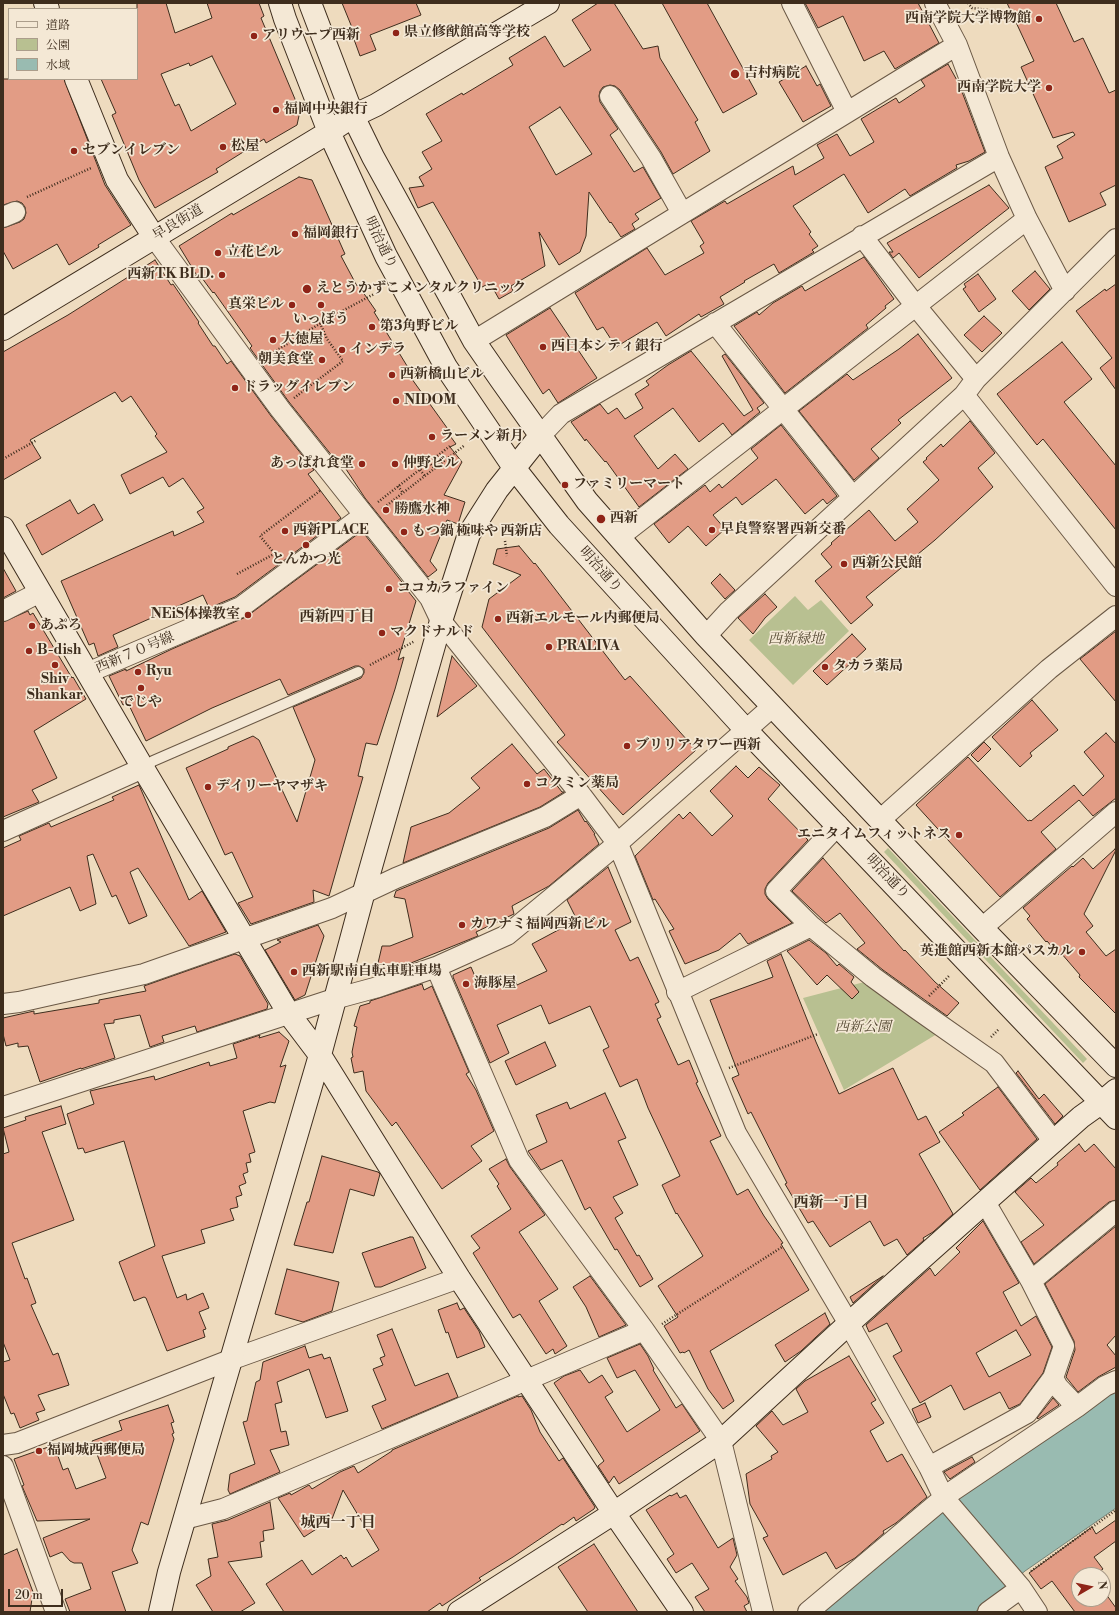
<!DOCTYPE html>
<html>
<head>
<meta charset="utf-8">
<style>
	body { margin:0 }
	#map { position:relative; width:1119px; height:1615px; overflow:hidden; background:#eedbbe; font-family:"Libre Bodoni","Noto Serif JP",serif }
	canvas { display:block }
	.frame { position:absolute; inset:0; border:4px solid #3e2d1d; pointer-events:none }
	.legend { position:absolute; left:8px; top:8px; width:130px; height:72px; box-sizing:border-box; background:#f4e8d5; border:1px solid #ab9d8b; margin:0; padding:5px 7px; list-style:none; font-size:12px; color:#3e2d1d }
	.legend li { display:flex; align-items:center; gap:8px; height:20px }
	.legend b { width:20px; border:1px solid #ab9d8b }
	.north { position:absolute; left:1071px; top:1567px; width:40px; height:40px; box-sizing:border-box; background:#f4e8d5; border:1px solid #ab9d8b; border-radius:50%; rotate:81deg; font-size:11px; font-weight:700; line-height:16px; text-align:center; color:#3e2d1d }
	.north::after { content:''; display:block; margin:auto; width:14px; height:18px; background:#8f2418; clip-path:polygon(50% 0,100% 100%,50% 72%,0 100%) }
	.scale { position:absolute; left:8px; top:1589px; width:55px; height:18px; box-sizing:border-box; border:2px solid #3e2d1d; border-top:0; padding-left:5px; font-size:12px; line-height:14px; white-space:nowrap; color:#3e2d1d; -webkit-text-stroke:3px #f4e8d5; paint-order:stroke }
</style>
</head>
<body>
<div id="map">
<canvas width="1119" height="1615"></canvas>
<div class="frame"></div>
<ul class="legend">
<li><b style="height:5px;background:#f4e8d5"></b>道路</li>
<li><b style="height:11px;background:#b8c091"></b>公園</li>
<li><b style="height:11px;background:#99bbb1"></b>水域</li>
</ul>
<div class="north">N</div>
<div class="scale">20 m</div>
</div>
<script>
const ctx = document.querySelector('canvas').getContext('2d');
ctx.lineJoin = 'round';
function fillPath(path, color) {
  ctx.fillStyle = color;
  ctx.fill(path, 'evenodd');
}
function shape(rows) {
  const path = new Path2D();
  for (const r of rows) {
    path.moveTo(r[0], r[1]);
    for (let i = 2; i < r.length; i += 2) path.lineTo(r[i], r[i + 1]);
  }
  return path;
}
function stroke(path, color, width, dash) {
  ctx.strokeStyle = color;
  ctx.lineWidth = width;
  ctx.lineCap = dash ? 'butt' : 'round';
  ctx.setLineDash(dash || []);
  ctx.stroke(path);
}
function label(font, color, halo, rows, align = 'center') {
  ctx.font = font + ' "Libre Bodoni","Noto Serif JP",serif';
  ctx.lineWidth = 3.5;
  ctx.setLineDash([]);
  ctx.textBaseline = 'middle';
  ctx.strokeStyle = halo;
  ctx.fillStyle = color;
  for (const [text, x, y, turn = 0] of rows) {
    ctx.save();
    ctx.translate(x, y);
    ctx.rotate((+turn || 0) * Math.PI / 180);
    ctx.textAlign = isNaN(turn) ? turn : align;
    if (halo) ctx.strokeText(text, 0, 0);
    ctx.fillText(text, 0, 0);
    ctx.restore();
  }
}
const green = shape([
	[795,596,808,610,821,600,849,631,793,685,749,640],
	[888,848,1087,1059,1083,1063,884,852],
	[872,980,942,1031,844,1090,803,998]
]);
const water = shape([
	[1116,1390,1116,1508,1025,1571,975,1612,819,1612,931,1516,1116,1390]
]);
const building = shape([
	[137,3,166,3,175,33,212,18,207,3,259,3,264,16,261,18,300,111,297,125,266,143,264,139,216,169,218,172,155,208,139,180,112,115,116,113,101,79,137,79,137,3],
	[212,56,236,104,191,131,179,104,175,106,161,74,189,63,190,66,212,56],
	[342,3,416,3,421,15,370,35,376,50,360,56,351,31,353,30,342,3],
	[598,3,614,3,643,49,658,46,660,58,698,120,695,122,710,151,673,174,661,152,620,90,615,86,610,85,603,87,600,91,599,96,600,102,618,129,610,135,634,172,643,167,661,198,635,214,639,219,632,224,635,229,621,237,611,222,610,223,589,192,586,236,580,252,559,265,539,232,545,266,511,286,513,291,499,299,490,283,482,287,433,202,418,208,409,188,424,186,419,177,432,169,422,152,442,141,426,114,462,93,463,95,513,65,509,58,545,36,564,67,591,50,572,20,598,3],
	[560,107,592,154,556,175,529,127,560,107],
	[662,3,707,3,757,94,723,113,662,3],
	[805,3,918,3,939,43,895,69,884,51,864,61,843,16,818,28,805,3],
	[1007,3,1056,3,1074,42,1083,38,1109,93,1116,90,1116,185,1100,193,1106,205,1069,222,1045,167,1063,158,1057,146,1075,135,1073,132,1053,138,1021,67,1034,61,1007,3],
	[948,64,959,84,985,152,969,161,956,165,957,168,910,196,905,189,868,213,844,174,793,206,811,232,809,234,818,246,812,250,814,252,779,273,774,264,744,281,745,282,720,297,724,304,701,317,699,314,666,336,657,322,616,347,603,327,597,330,575,293,647,248,665,275,704,253,700,246,704,243,691,221,725,201,727,204,793,166,795,175,824,158,817,145,837,134,850,156,874,142,861,119,896,98,899,103,925,86,921,80,948,64],
	[806,66,817,86,820,84,831,106,803,122,779,82,806,66],
	[3,79,64,79,105,185,131,225,98,245,99,247,69,265,57,244,13,269,3,251,3,228,20,222,24,219,26,213,25,207,22,203,17,201,3,205,3,79],
	[299,177,312,180,345,254,341,256,357,286,358,285,376,311,374,312,412,374,409,375,450,432,448,433,456,444,450,447,462,462,444,495,465,502,458,524,447,520,430,561,437,570,428,577,365,498,340,460,337,462,289,402,250,348,252,346,214,292,213,293,202,278,200,280,199,279,179,246,232,213,233,215,299,177],
	[989,185,1009,208,919,278,899,253,893,258,889,252,893,252,887,243,989,185],
	[864,257,894,299,885,306,886,308,866,325,868,328,785,393,734,326,757,312,759,315,773,303,802,286,805,291,864,257],
	[155,260,171,285,173,284,199,322,198,323,213,346,215,346,227,364,231,361,271,416,314,470,308,474,341,518,235,597,209,608,203,595,113,635,118,647,98,656,94,643,89,645,61,581,173,531,174,536,204,522,197,512,204,508,183,478,169,487,163,477,130,494,121,475,167,452,155,436,157,434,131,396,122,402,115,392,30,440,41,458,3,480,3,352,68,315,155,260],
	[1035,271,1050,289,1029,310,1012,291,1035,271],
	[978,274,996,299,979,312,963,289,966,287,964,284,978,274],
	[1116,284,1116,390,1100,368,1112,358,1076,311,1105,289,1106,291,1116,284],
	[550,308,597,378,558,403,549,389,543,394,506,335,550,308],
	[984,316,1002,333,982,352,964,335,984,316],
	[918,334,952,378,898,420,901,423,871,449,879,458,854,480,799,411,847,374,853,380,899,349,918,334],
	[1062,342,1092,379,1064,402,1116,466,1116,530,1043,439,1037,445,997,394,1062,342],
	[691,351,744,416,753,410,722,356,725,354,764,403,757,408,760,412,732,435,723,423,699,442,673,408,634,436,658,469,675,454,688,469,639,507,606,461,605,462,586,439,585,441,571,422,600,404,608,414,617,408,625,419,643,408,635,394,649,385,646,381,668,365,691,351],
	[970,421,995,453,978,468,993,487,935,540,866,597,873,605,851,624,815,581,832,567,821,554,832,544,831,543,869,510,895,541,918,522,907,509,939,480,923,462,927,459,926,458,941,444,943,447,970,421],
	[781,425,837,496,827,504,823,499,805,514,776,479,742,505,736,497,713,515,725,529,706,546,688,526,669,543,654,524,705,485,710,492,719,484,722,488,758,458,751,449,781,425],
	[70,500,78,514,94,504,103,520,42,555,26,525,70,500],
	[362,531,409,591,408,591,416,601,398,660,404,657,395,689,377,745,366,743,358,776,363,777,329,896,313,890,314,902,251,924,238,903,253,897,232,852,225,855,186,768,228,749,228,747,253,736,259,740,297,822,315,760,293,707,361,678,364,673,364,669,359,666,355,666,288,695,280,679,212,708,146,741,128,703,123,705,109,676,126,669,126,671,172,649,246,617,362,531],
	[519,546,534,564,535,563,625,680,630,676,696,750,623,815,557,742,565,735,482,627,489,599,521,575,493,564,497,549,519,546],
	[3,568,16,591,3,598,3,568],
	[720,574,735,590,725,599,711,583,720,574],
	[765,594,777,607,765,618,753,634,738,618,765,594],
	[28,611,30,615,33,613,72,678,73,677,86,699,34,731,57,778,32,790,39,802,3,817,3,622,28,611],
	[1116,631,1116,702,1080,659,1116,631],
	[852,634,866,649,827,685,813,671,852,634],
	[452,656,477,686,437,717,452,656],
	[1032,700,1058,730,1030,753,1032,756,1020,767,992,737,1032,700],
	[1106,733,1116,744,1116,798,1093,816,1079,800,1041,832,1056,849,1000,897,916,805,968,757,1028,821,1030,820,1031,821,1074,785,1083,796,1104,776,1084,752,1106,733],
	[984,742,991,749,978,762,971,755,984,742],
	[512,744,537,774,544,769,562,792,564,792,540,807,403,863,411,827,449,813,480,788,471,778,512,744],
	[736,766,748,778,759,767,780,785,768,799,808,840,768,883,765,889,765,894,768,899,792,923,748,944,740,933,719,950,685,964,669,931,674,929,655,899,653,900,635,856,679,814,683,819,690,812,712,836,733,816,710,791,736,766],
	[139,785,189,900,202,891,226,932,189,946,138,868,130,872,147,916,129,924,116,895,112,897,93,854,87,856,96,904,80,911,70,887,3,916,3,848,21,840,19,836,49,823,51,827,114,800,112,797,139,785],
	[578,810,585,822,586,821,595,834,594,834,599,844,549,886,512,906,514,914,476,932,478,936,468,940,411,963,375,976,382,946,390,946,413,937,405,899,394,897,396,891,549,828,578,810],
	[1115,849,1116,850,1084,914,1093,926,1086,932,1106,956,1116,949,1116,1014,1079,977,1080,975,1061,953,1059,955,1047,941,1046,942,1027,919,1030,916,1023,908,1072,866,1073,867,1083,858,1093,869,1115,849],
	[823,858,904,951,905,950,935,982,959,1003,947,1016,883,970,857,949,865,943,840,913,826,923,792,891,823,858],
	[608,867,631,922,615,930,630,961,638,957,659,1002,655,1004,661,1017,657,1019,678,1065,689,1060,698,1082,696,1083,721,1136,710,1141,737,1195,748,1189,764,1216,783,1243,781,1244,809,1290,710,1351,734,1401,723,1409,708,1389,689,1350,684,1353,683,1352,680,1353,664,1326,678,1317,658,1286,703,1256,677,1213,676,1214,662,1185,680,1176,648,1108,637,1079,620,1087,603,1050,609,1047,590,1006,549,1024,541,1005,497,1025,509,1053,490,1063,453,977,453,975,471,967,480,988,508,975,509,978,514,976,517,985,547,971,532,944,577,920,567,900,608,867],
	[318,925,324,936,305,995,295,1000,265,950,281,942,277,940,318,925],
	[809,940,826,953,837,966,839,964,854,977,851,982,859,992,852,999,827,975,817,985,787,951,809,940],
	[235,954,240,956,268,1004,267,1009,197,1032,195,1026,162,1036,164,1042,150,1047,140,1015,114,1020,114,1023,104,1024,115,1058,81,1069,81,1068,40,1082,28,1046,18,1047,18,1043,6,1046,3,1034,3,1018,34,1011,34,1014,99,1003,99,1000,146,991,144,986,235,954],
	[781,954,816,1042,839,1094,893,1068,918,1120,926,1116,940,1142,919,1154,953,1214,933,1232,923,1238,924,1240,907,1255,897,1239,884,1246,870,1221,830,1247,813,1221,808,1223,785,1184,787,1183,751,1112,748,1114,732,1078,739,1075,710,1000,773,977,767,961,781,954],
	[422,984,424,990,432,986,469,1072,466,1074,476,1090,494,1131,471,1146,482,1161,442,1189,396,1122,392,1126,366,1091,363,1071,354,1073,351,1058,353,1057,352,1052,357,1027,354,1026,360,1006,370,1003,370,1001,422,984],
	[279,1032,289,1041,280,1067,286,1065,275,1103,270,1102,243,1111,255,1152,249,1154,251,1162,246,1163,248,1172,243,1174,246,1183,239,1186,242,1195,236,1197,238,1207,230,1209,234,1220,201,1230,205,1243,162,1256,177,1298,186,1294,187,1300,203,1293,209,1308,199,1312,206,1329,203,1330,205,1337,167,1351,146,1298,144,1297,134,1301,119,1262,155,1246,124,1141,85,1153,83,1148,78,1149,67,1114,94,1104,90,1091,154,1076,155,1080,209,1062,210,1066,237,1058,233,1044,260,1035,259,1038,279,1032],
	[545,1042,556,1066,516,1085,505,1061,545,1042],
	[1018,1071,1039,1099,1044,1094,1063,1116,1055,1124,1016,1073,1018,1071],
	[998,1087,1037,1139,980,1190,939,1132,964,1115,962,1113,998,1087],
	[605,1093,626,1138,618,1141,638,1185,613,1197,623,1213,615,1218,637,1256,639,1255,653,1279,640,1287,617,1249,615,1250,590,1207,585,1210,562,1160,541,1170,528,1151,547,1142,536,1115,567,1102,570,1109,605,1093],
	[61,1106,66,1124,42,1132,74,1220,12,1243,25,1279,27,1278,36,1303,31,1305,53,1355,58,1353,69,1385,38,1395,45,1410,36,1413,39,1420,20,1428,14,1413,11,1414,3,1394,3,1362,10,1360,3,1342,3,1154,9,1152,3,1128,26,1120,25,1117,61,1106],
	[1079,1144,1085,1152,1094,1144,1116,1169,1116,1200,1109,1202,1034,1264,1021,1242,1044,1225,1015,1192,1031,1178,1036,1183,1058,1165,1057,1163,1079,1144],
	[322,1156,378,1172,380,1174,374,1196,350,1189,333,1253,294,1245,307,1202,309,1202,322,1156],
	[506,1159,510,1167,545,1215,519,1232,558,1289,539,1301,567,1346,555,1354,553,1349,546,1354,520,1314,513,1318,473,1253,480,1248,471,1236,511,1209,497,1186,499,1184,489,1169,506,1159],
	[983,1221,1019,1283,1003,1292,1021,1326,1036,1316,1052,1347,1043,1373,1020,1404,1009,1409,1000,1392,964,1410,951,1385,920,1403,893,1356,902,1351,887,1323,869,1332,866,1325,930,1268,935,1276,960,1252,956,1248,983,1221],
	[1016,1330,1031,1355,989,1377,976,1353,1016,1330],
	[1116,1226,1116,1335,1107,1345,1116,1356,1116,1367,1098,1377,1078,1392,1066,1377,1075,1350,1074,1341,1045,1284,1116,1226],
	[410,1237,413,1237,426,1268,381,1287,375,1287,362,1253,410,1237],
	[287,1269,339,1282,332,1311,303,1322,275,1314,287,1269],
	[590,1276,626,1325,599,1337,586,1307,573,1287,590,1276],
	[883,1276,853,1303,850,1297,883,1276],
	[457,1303,460,1310,464,1308,479,1331,485,1347,457,1358,448,1332,446,1333,438,1310,457,1303],
	[825,1313,830,1324,801,1351,785,1362,775,1345,825,1313],
	[392,1329,415,1386,448,1373,458,1397,382,1429,372,1406,386,1400,373,1369,383,1365,380,1358,385,1356,377,1335,392,1329],
	[640,1344,648,1356,654,1369,653,1370,676,1408,682,1404,700,1431,619,1484,614,1476,609,1483,598,1466,604,1461,554,1383,564,1376,580,1370,589,1383,602,1375,613,1392,605,1397,627,1432,660,1410,635,1370,617,1378,607,1358,640,1344],
	[305,1346,309,1358,322,1354,324,1359,330,1357,348,1411,326,1418,309,1369,277,1382,282,1402,275,1404,281,1432,286,1431,289,1445,270,1450,280,1472,230,1494,228,1490,230,1474,255,1464,243,1422,247,1421,256,1382,260,1380,263,1362,305,1346],
	[849,1356,876,1400,871,1403,884,1423,870,1431,887,1462,902,1454,927,1497,896,1523,883,1531,884,1533,855,1558,836,1569,826,1552,783,1575,763,1538,768,1536,750,1504,746,1474,772,1459,771,1456,778,1452,756,1426,772,1411,783,1425,808,1412,796,1389,805,1381,849,1356],
	[518,1396,518,1397,522,1396,531,1410,540,1432,559,1461,563,1458,595,1507,594,1509,576,1521,574,1517,563,1525,562,1524,513,1557,479,1578,481,1580,442,1606,440,1603,427,1612,284,1612,266,1584,302,1560,312,1575,341,1555,344,1559,346,1557,352,1567,379,1550,343,1490,332,1519,304,1537,278,1498,290,1493,291,1495,309,1485,312,1489,340,1472,354,1466,358,1473,392,1451,392,1450,518,1396],
	[1053,1398,1059,1405,1038,1419,1037,1418,1053,1398],
	[925,1403,931,1417,918,1423,912,1409,925,1403],
	[168,1405,174,1422,171,1423,174,1433,172,1434,174,1439,148,1525,141,1522,132,1550,138,1563,112,1572,126,1612,70,1612,65,1599,91,1589,82,1563,74,1563,70,1561,62,1552,50,1557,43,1538,90,1519,37,1521,22,1486,24,1485,14,1459,54,1445,63,1470,68,1468,76,1489,106,1478,92,1441,122,1430,119,1421,168,1405],
	[972,1457,975,1462,950,1479,944,1472,972,1457],
	[677,1493,680,1498,686,1495,718,1548,733,1538,737,1555,730,1567,738,1579,735,1581,747,1597,749,1603,744,1606,747,1612,705,1612,695,1597,709,1589,692,1563,676,1573,667,1559,674,1554,646,1510,670,1495,671,1496,677,1493],
	[270,1502,274,1529,263,1531,264,1541,260,1542,262,1557,228,1562,255,1603,240,1612,213,1612,196,1585,211,1576,208,1559,218,1557,212,1524,228,1520,270,1502],
	[1116,1520,1116,1541,1094,1557,1103,1569,1095,1575,1079,1575,1079,1599,1103,1599,1103,1590,1116,1608,1116,1612,1075,1612,1052,1581,1041,1589,1029,1573,1092,1527,1096,1534,1116,1520],
	[594,1544,638,1612,588,1612,558,1567,594,1544],
	[17,1549,33,1592,30,1612,3,1612,3,1555,17,1549]
]);
const path = shape([
	[968,3,972,8,1012,13],
	[27,197,91,168],
	[266,357,329,318,376,293],
	[294,398,343,361,327,339,320,323],
	[3,459,37,440],
	[429,462,435,469],
	[420,470,425,476],
	[398,486,403,493],
	[378,502,450,446],
	[382,509,465,445],
	[505,541,507,556],
	[274,553,260,536,321,490],
	[237,574,274,554],
	[370,665,415,641],
	[929,996,949,976],
	[991,1037,999,1029],
	[729,1068,818,1034],
	[662,1324,782,1247],
	[1031,1571,1116,1510]
]);
const lane = shape([
	[143,768,153,761,358,672]
]);
const street = shape([
	[792,3,847,112],
	[935,3,957,45,999,157,1027,219,1065,291],
	[610,96,651,158,682,213],
	[3,217,15,212],
	[862,236,915,305,976,379],
	[154,237,280,409,430,598,441,621,581,795,618,844,736,1133,849,1324,929,1467,944,1498,1021,1588,1037,1612],
	[715,323,853,497],
	[474,341,957,45],
	[964,395,1116,586],
	[540,436,561,414,999,157],
	[619,537,1027,219],
	[3,611,40,592],
	[706,636,729,611,964,395,976,379,1116,239],
	[87,673,241,607,363,516],
	[880,820,1049,669,1116,616],
	[3,831,143,768],
	[811,926,776,891,838,825],
	[982,928,1116,812],
	[436,967,519,1160,644,1330,721,1441,763,1612],
	[677,992,811,926,873,977,917,1009,994,1063,1054,1142],
	[3,1004,19,1002,144,974,332,908,396,878,545,817,581,795],
	[3,1107,334,999,378,987,436,967,507,935,610,850,772,707],
	[1031,1281,1116,1211],
	[1053,1378,1058,1387,1077,1407],
	[3,1445,17,1443,230,1360,459,1278],
	[3,1466,56,1612],
	[929,1467,1027,1413,1053,1378,1064,1346,1031,1281,985,1202],
	[184,1519,223,1509,644,1330],
	[808,1612,951,1492,1077,1407,1105,1386,1116,1381],
	[988,1612,1021,1588]
]);
const secondary = shape([
	[45,3,48,9],
	[280,3,285,19,329,132,386,256,446,367,515,469,559,525,746,730,1116,1118],
	[310,3,353,116,373,157,455,306,474,341,501,380,587,501,706,636,982,928,1116,1066],
	[76,79,117,180,154,237],
	[3,329,329,132,353,116,376,105,548,3],
	[3,528,143,768,289,1014,320,1055,459,1278,614,1513,682,1612],
	[160,1612,169,1572,320,1055,363,895,441,621,469,534,497,490,540,436],
	[459,1612,614,1513,721,1441,856,1317,985,1202,1081,1117,1102,1102,1116,1090]
]);
const markers = [
	[1039,19,4,"#8f2418"],
	[396,33,4,"#8f2418"],
	[254,36,4,"#8f2418"],
	[735,74,5,"#8f2418"],
	[1049,88,4,"#8f2418"],
	[276,110,4,"#8f2418"],
	[223,147,4,"#8f2418"],
	[74,151,4,"#8f2418"],
	[295,234,4,"#8f2418"],
	[218,253,4,"#8f2418"],
	[222,275,4,"#8f2418"],
	[307,289,5,"#8f2418"],
	[292,305,4,"#8f2418"],
	[321,305,4,"#8f2418"],
	[372,327,4,"#8f2418"],
	[273,340,4,"#8f2418"],
	[543,347,4,"#8f2418"],
	[342,350,4,"#8f2418"],
	[322,360,4,"#8f2418"],
	[392,375,4,"#8f2418"],
	[235,388,4,"#8f2418"],
	[396,401,4,"#8f2418"],
	[432,437,4,"#8f2418"],
	[362,464,4,"#8f2418"],
	[395,464,4,"#8f2418"],
	[565,485,4,"#8f2418"],
	[386,510,4,"#8f2418"],
	[601,519,5,"#8f2418"],
	[712,530,4,"#8f2418"],
	[285,531,4,"#8f2418"],
	[404,532,4,"#8f2418"],
	[306,545,4,"#8f2418"],
	[844,564,4,"#8f2418"],
	[389,589,4,"#8f2418"],
	[248,615,4,"#8f2418"],
	[498,619,4,"#8f2418"],
	[32,626,4,"#8f2418"],
	[382,633,4,"#8f2418"],
	[549,647,4,"#8f2418"],
	[29,651,4,"#8f2418"],
	[55,665,4,"#8f2418"],
	[825,667,4,"#8f2418"],
	[138,672,4,"#8f2418"],
	[141,688,4,"#8f2418"],
	[627,746,4,"#8f2418"],
	[527,784,4,"#8f2418"],
	[208,787,4,"#8f2418"],
	[959,835,4,"#8f2418"],
	[462,925,4,"#8f2418"],
	[1082,952,4,"#8f2418"],
	[294,972,4,"#8f2418"],
	[466,984,4,"#8f2418"],
	[39,1451,4,"#8f2418"]
];
const poiNames = [
	["西南学院大学博物館",1031,19,"right"],
	["県立修猷館高等学校",404,33],
	["アリウープ西新",262,36],
	["吉村病院",744,74],
	["西南学院大学",1041,88,"right"],
	["福岡中央銀行",284,110],
	["松屋",231,147],
	["セブンイレブン",82,151],
	["福岡銀行",303,234],
	["立花ビル",226,253],
	["西新TK BLD.",214,275,"right"],
	["えとうかずこメンタルクリニック",316,289],
	["真栄ビル",284,305,"right"],
	["いっぽう",321,320,"center"],
	["第3角野ビル",380,327],
	["大徳屋",281,340],
	["西日本シティ銀行",551,347],
	["インデラ",350,350],
	["朝美食堂",314,360,"right"],
	["西新橋山ビル",400,375],
	["ドラッグイレブン",243,388],
	["NIDOM",404,401],
	["ラーメン新月",440,437],
	["あっぱれ食堂",354,464,"right"],
	["仲野ビル",403,464],
	["ファミリーマート",573,485],
	["勝鷹水神",394,510],
	["西新",610,519],
	["早良警察署西新交番",720,530],
	["西新PLACE",293,531],
	["もつ鍋 極味や 西新店",412,532],
	["とんかつ光",306,560,"center"],
	["西新公民館",852,564],
	["ココカラファイン",397,589],
	["NEiS体操教室",240,615,"right"],
	["西新エルモール内郵便局",506,619],
	["あぷろ",40,626],
	["マクドナルド",390,633],
	["PRALIVA",557,647],
	["B-dish",37,651],
	["タカラ薬局",833,667],
	["Ryu",146,672],
	["Shiv",55,680,"center"],
	["Shankar",55,696,"center"],
	["でじや",141,703,"center"],
	["ブリリアタワー西新",635,746],
	["コクミン薬局",535,784],
	["デイリーヤマザキ",216,787],
	["エニタイムフィットネス",951,835,"right"],
	["カワナミ福岡西新ビル",470,925],
	["英進館西新本館パスカル",1074,952,"right"],
	["西新駅南自転車駐車場",302,972],
	["海豚屋",474,984],
	["福岡城西郵便局",47,1451]
];
const streetNames = [
	["早良街道",178,223,-31],
	["明治通り",380,243,64],
	["明治通り",600,570,48],
	["西新７０号線",135,653,-23],
	["明治通り",887,877,46]
];
const parkNames = [
	["西新緑地",796,640],
	["西新公園",863,1028]
];
const neighbourhoodNames = [
	["西新四丁目",337,617],
	["西新一丁目",831,1203],
	["城西一丁目",338,1523]
];
fillPath(green, '#b8c091');
fillPath(water, '#99bbb1');
stroke(water, '#758276', 1);
fillPath(building, '#e29c85');
stroke(building, '#3e2d1d', 1);
stroke(lane, '#6a5845', 12);
stroke(street, '#6a5845', 22);
stroke(secondary, '#3e2d1d', 24);
stroke(path, '#3e2d1d', 2.5, [1, 2]);
stroke(lane, '#f4e8d5', 10);
stroke(street, '#f4e8d5', 20);
stroke(secondary, '#f4e8d5', 22);
for (const [x, y, r, color] of markers) {
  const dot = new Path2D();
  dot.arc(x, y, r, 0, 2 * Math.PI);
  ctx.fillStyle = color;
  ctx.fill(dot);
  stroke(dot, '#f4e8d5', 1.5);
}
label('bold 14px', '#3e2d1d', '#f4e8d5', poiNames, 'left');
label('14px', '#3e2d1d', '#f4e8d5', streetNames);
label('italic 14px', '#564a34', '#f4e8d5', parkNames);
label('bold 15px', '#3e2d1d', '#f4e8d5', neighbourhoodNames);
</script>
</body>
</html>
